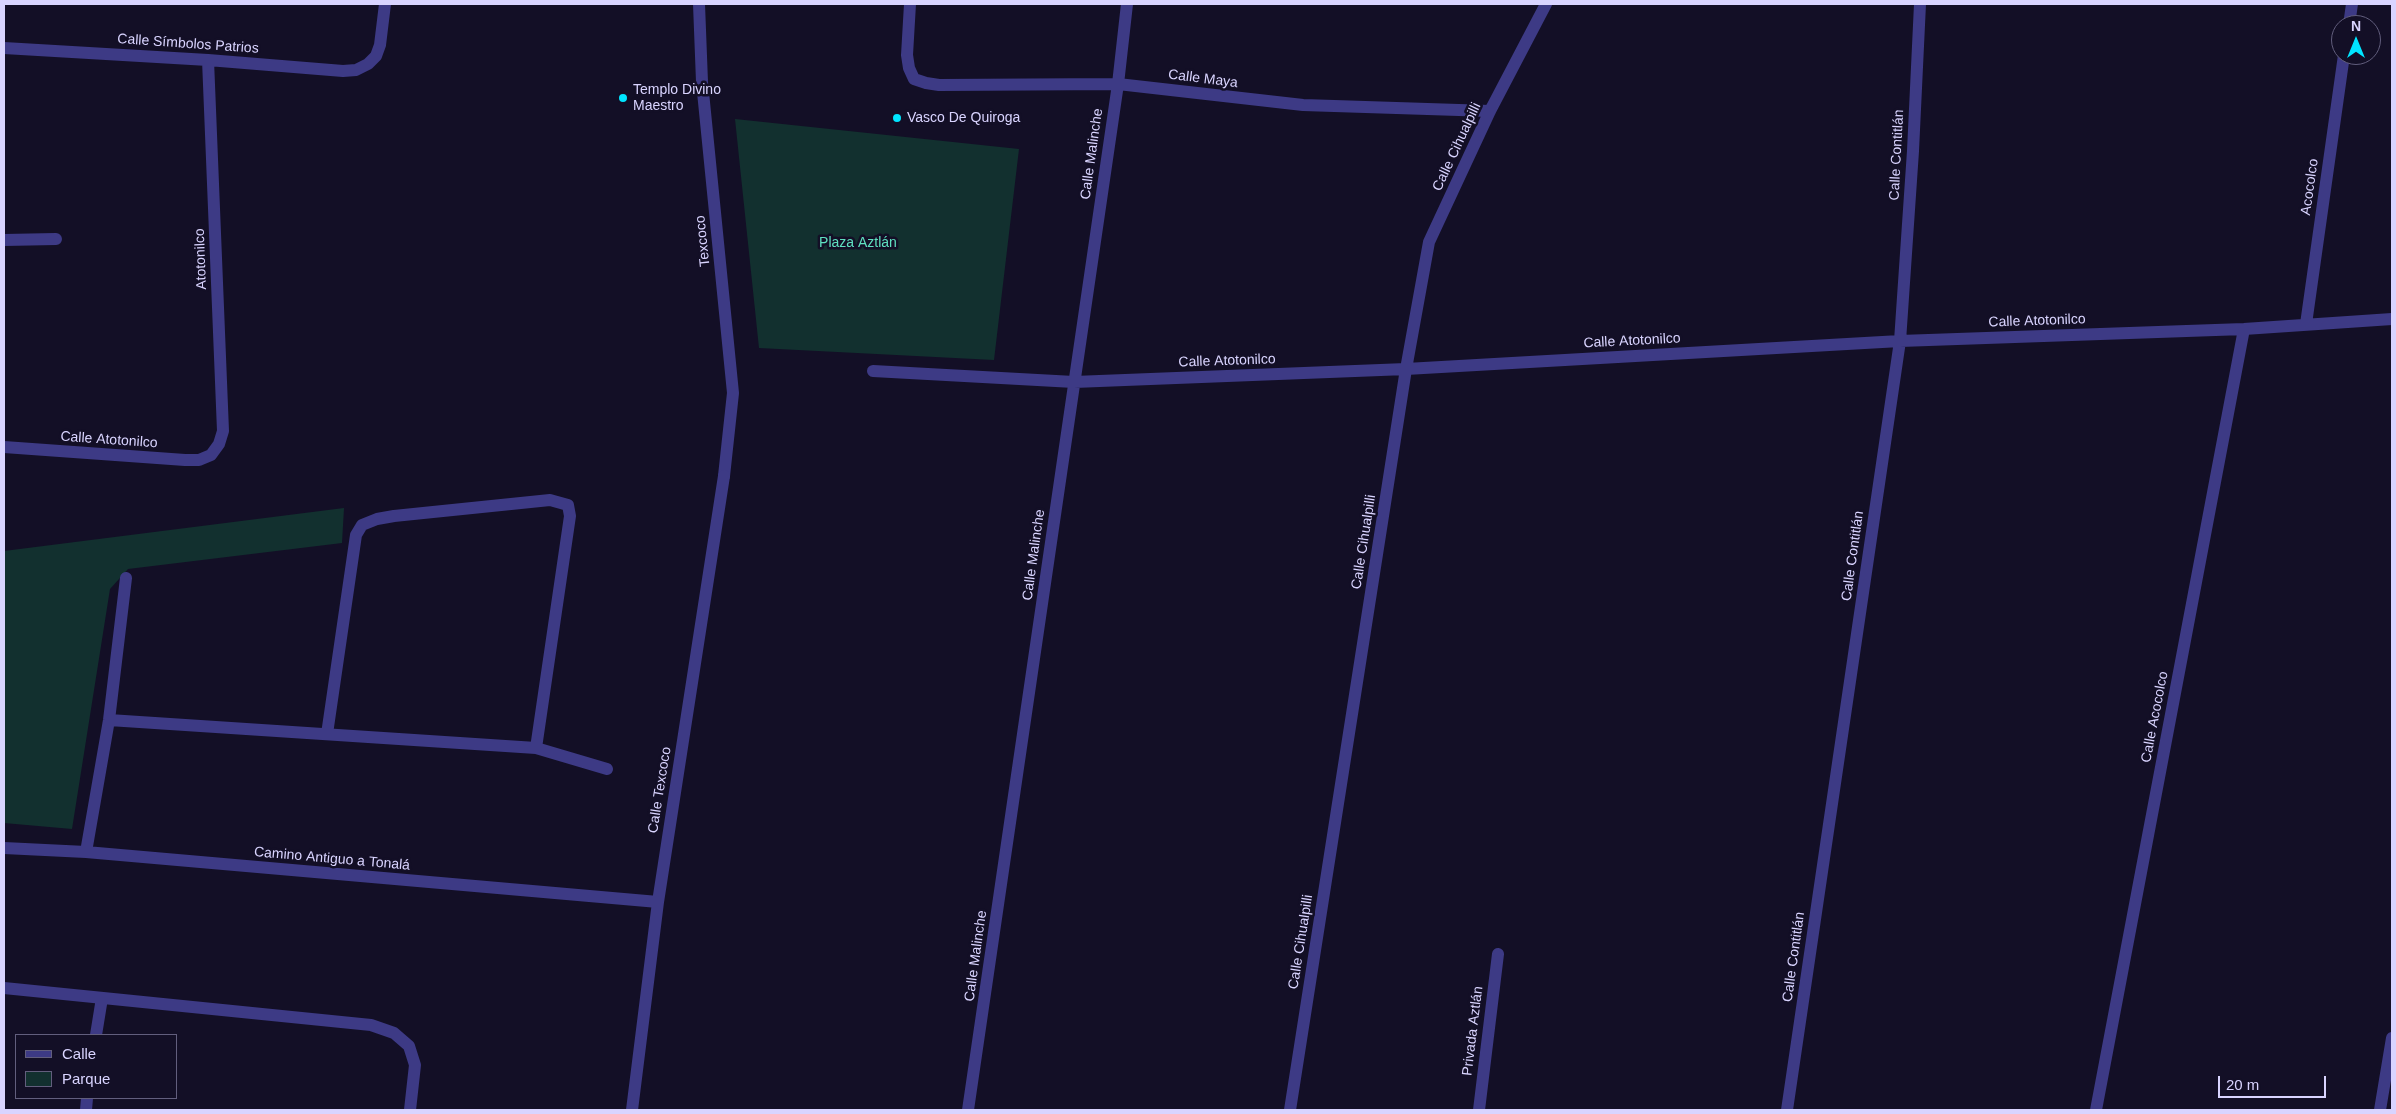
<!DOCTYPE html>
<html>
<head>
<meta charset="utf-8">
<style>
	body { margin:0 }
	#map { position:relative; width:2396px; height:1114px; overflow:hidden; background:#130f26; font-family:Helvetica,sans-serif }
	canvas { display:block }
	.frame { position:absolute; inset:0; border:5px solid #d9d4ff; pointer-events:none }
	.legend { position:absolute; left:15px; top:1034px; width:162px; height:65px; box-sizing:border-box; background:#130f26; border:1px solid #625e7d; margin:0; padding:6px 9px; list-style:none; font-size:15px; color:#d9d4ff }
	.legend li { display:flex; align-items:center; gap:10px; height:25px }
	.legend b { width:25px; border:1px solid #625e7d }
	.north { position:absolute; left:2331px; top:15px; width:50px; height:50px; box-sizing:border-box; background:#130f26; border:1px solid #625e7d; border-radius:50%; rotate:0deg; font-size:14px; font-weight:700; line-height:20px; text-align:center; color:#d9d4ff }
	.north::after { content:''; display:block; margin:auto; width:18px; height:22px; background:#00e5ff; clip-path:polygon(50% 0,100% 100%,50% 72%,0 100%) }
	.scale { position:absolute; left:2218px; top:1076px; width:108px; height:22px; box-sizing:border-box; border:2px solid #d9d4ff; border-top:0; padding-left:6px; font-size:15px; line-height:18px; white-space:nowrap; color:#d9d4ff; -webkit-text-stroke:4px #130f26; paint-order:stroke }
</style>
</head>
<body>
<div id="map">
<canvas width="2396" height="1114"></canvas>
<div class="frame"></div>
<ul class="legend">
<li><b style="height:6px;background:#3d3a85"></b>Calle</li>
<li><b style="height:14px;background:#12302f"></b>Parque</li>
</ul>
<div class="north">N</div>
<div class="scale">20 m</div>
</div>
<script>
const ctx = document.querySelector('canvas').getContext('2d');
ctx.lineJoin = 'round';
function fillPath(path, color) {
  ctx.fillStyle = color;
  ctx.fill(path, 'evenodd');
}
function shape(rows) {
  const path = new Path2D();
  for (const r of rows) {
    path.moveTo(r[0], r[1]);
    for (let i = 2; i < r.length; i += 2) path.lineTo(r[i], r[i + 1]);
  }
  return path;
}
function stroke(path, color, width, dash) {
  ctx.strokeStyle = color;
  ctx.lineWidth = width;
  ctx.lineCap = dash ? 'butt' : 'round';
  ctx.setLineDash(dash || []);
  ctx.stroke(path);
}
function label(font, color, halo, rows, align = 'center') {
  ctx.font = font + ' Helvetica,sans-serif';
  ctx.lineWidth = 5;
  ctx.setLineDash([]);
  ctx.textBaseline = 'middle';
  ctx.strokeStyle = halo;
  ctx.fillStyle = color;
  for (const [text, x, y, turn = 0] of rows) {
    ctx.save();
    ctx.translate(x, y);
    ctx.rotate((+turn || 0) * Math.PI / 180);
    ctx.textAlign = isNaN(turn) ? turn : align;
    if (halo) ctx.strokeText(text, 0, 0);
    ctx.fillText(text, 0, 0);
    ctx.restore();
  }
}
const green = shape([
	[735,119,1019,149,994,360,759,348],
	[344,508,342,543,128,569,110,589,72,829,4,823,4,551]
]);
const pedestrian = shape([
	[702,82,733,393,724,476]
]);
const minor = shape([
	[699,4,702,82],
	[910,4,907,55,909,68,914,79,926,83,939,85,1118,84,1303,105,1490,111],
	[2349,25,2352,4],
	[4,48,208,60,343,71,356,70,368,64,376,56,380,45,385,4],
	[4,240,56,239],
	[2306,324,2344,55],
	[873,371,1074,382,1406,369,1900,341,2244,329,2392,319],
	[4,447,185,460,199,460,211,455,219,444,223,431,208,60],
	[109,720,536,748,607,769],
	[327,734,356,535,362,525,377,519,394,516,550,500,568,505,570,516,536,748],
	[4,848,86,852,658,902],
	[86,852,109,720,126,578],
	[4,988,371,1025,394,1033,409,1046,415,1065,410,1110],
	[96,1035,102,998],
	[86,1110,87,1098],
	[632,1110,658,902,724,476],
	[968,1110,1118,84,1127,4],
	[1290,1110,1406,369,1429,242,1490,111,1546,4],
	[1479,1110,1498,954],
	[1787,1110,1900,341,1913,151,1920,4],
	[2096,1110,2244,329],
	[2380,1110,2392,1038]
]);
const markers = [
	[623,98,5,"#00e5ff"],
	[897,118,5,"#00e5ff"]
];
const streetNames = [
	["Calle Símbolos Patrios",188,44,4],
	["Calle Maya",1203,79,7],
	["Calle Cihualpilli",1457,147,-65],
	["Calle Malinche",1092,154,-82],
	["Calle Contitlán",1897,155,-87],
	["Acocolco",2310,187,-82],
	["Texcoco",703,241,-96],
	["Atotonilco",201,259,-92],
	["Calle Atotonilco",2037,321,-2],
	["Calle Atotonilco",1632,341,-3],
	["Calle Atotonilco",1227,361,-2],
	["Calle Atotonilco",109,440,4],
	["Calle Cihualpilli",1364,542,-81],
	["Calle Malinche",1034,555,-82],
	["Calle Contitlán",1853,556,-82],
	["Calle Acocolco",2155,717,-79],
	["Calle Texcoco",660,790,-81],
	["Camino Antiguo a Tonalá",332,859,5],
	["Calle Cihualpilli",1301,942,-81],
	["Calle Malinche",976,956,-82],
	["Calle Contitlán",1794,957,-82],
	["Privada Aztlán",1473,1031,-83]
];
const poiNames = [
	["Templo Divino",633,90],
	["Maestro",633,106],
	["Vasco De Quiroga",907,118]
];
const parkNames = [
	["Plaza Aztlán",858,243]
];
fillPath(green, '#12302f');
stroke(pedestrian, '#3d3a85', 12);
stroke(minor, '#3d3a85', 12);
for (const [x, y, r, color] of markers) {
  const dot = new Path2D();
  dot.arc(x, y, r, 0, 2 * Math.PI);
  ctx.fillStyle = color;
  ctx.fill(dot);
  stroke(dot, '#130f26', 2);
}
label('14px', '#d9d4ff', '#130f26', streetNames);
label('14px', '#d9d4ff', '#130f26', poiNames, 'left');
label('14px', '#5fe0c0', '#130f26', parkNames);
</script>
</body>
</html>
